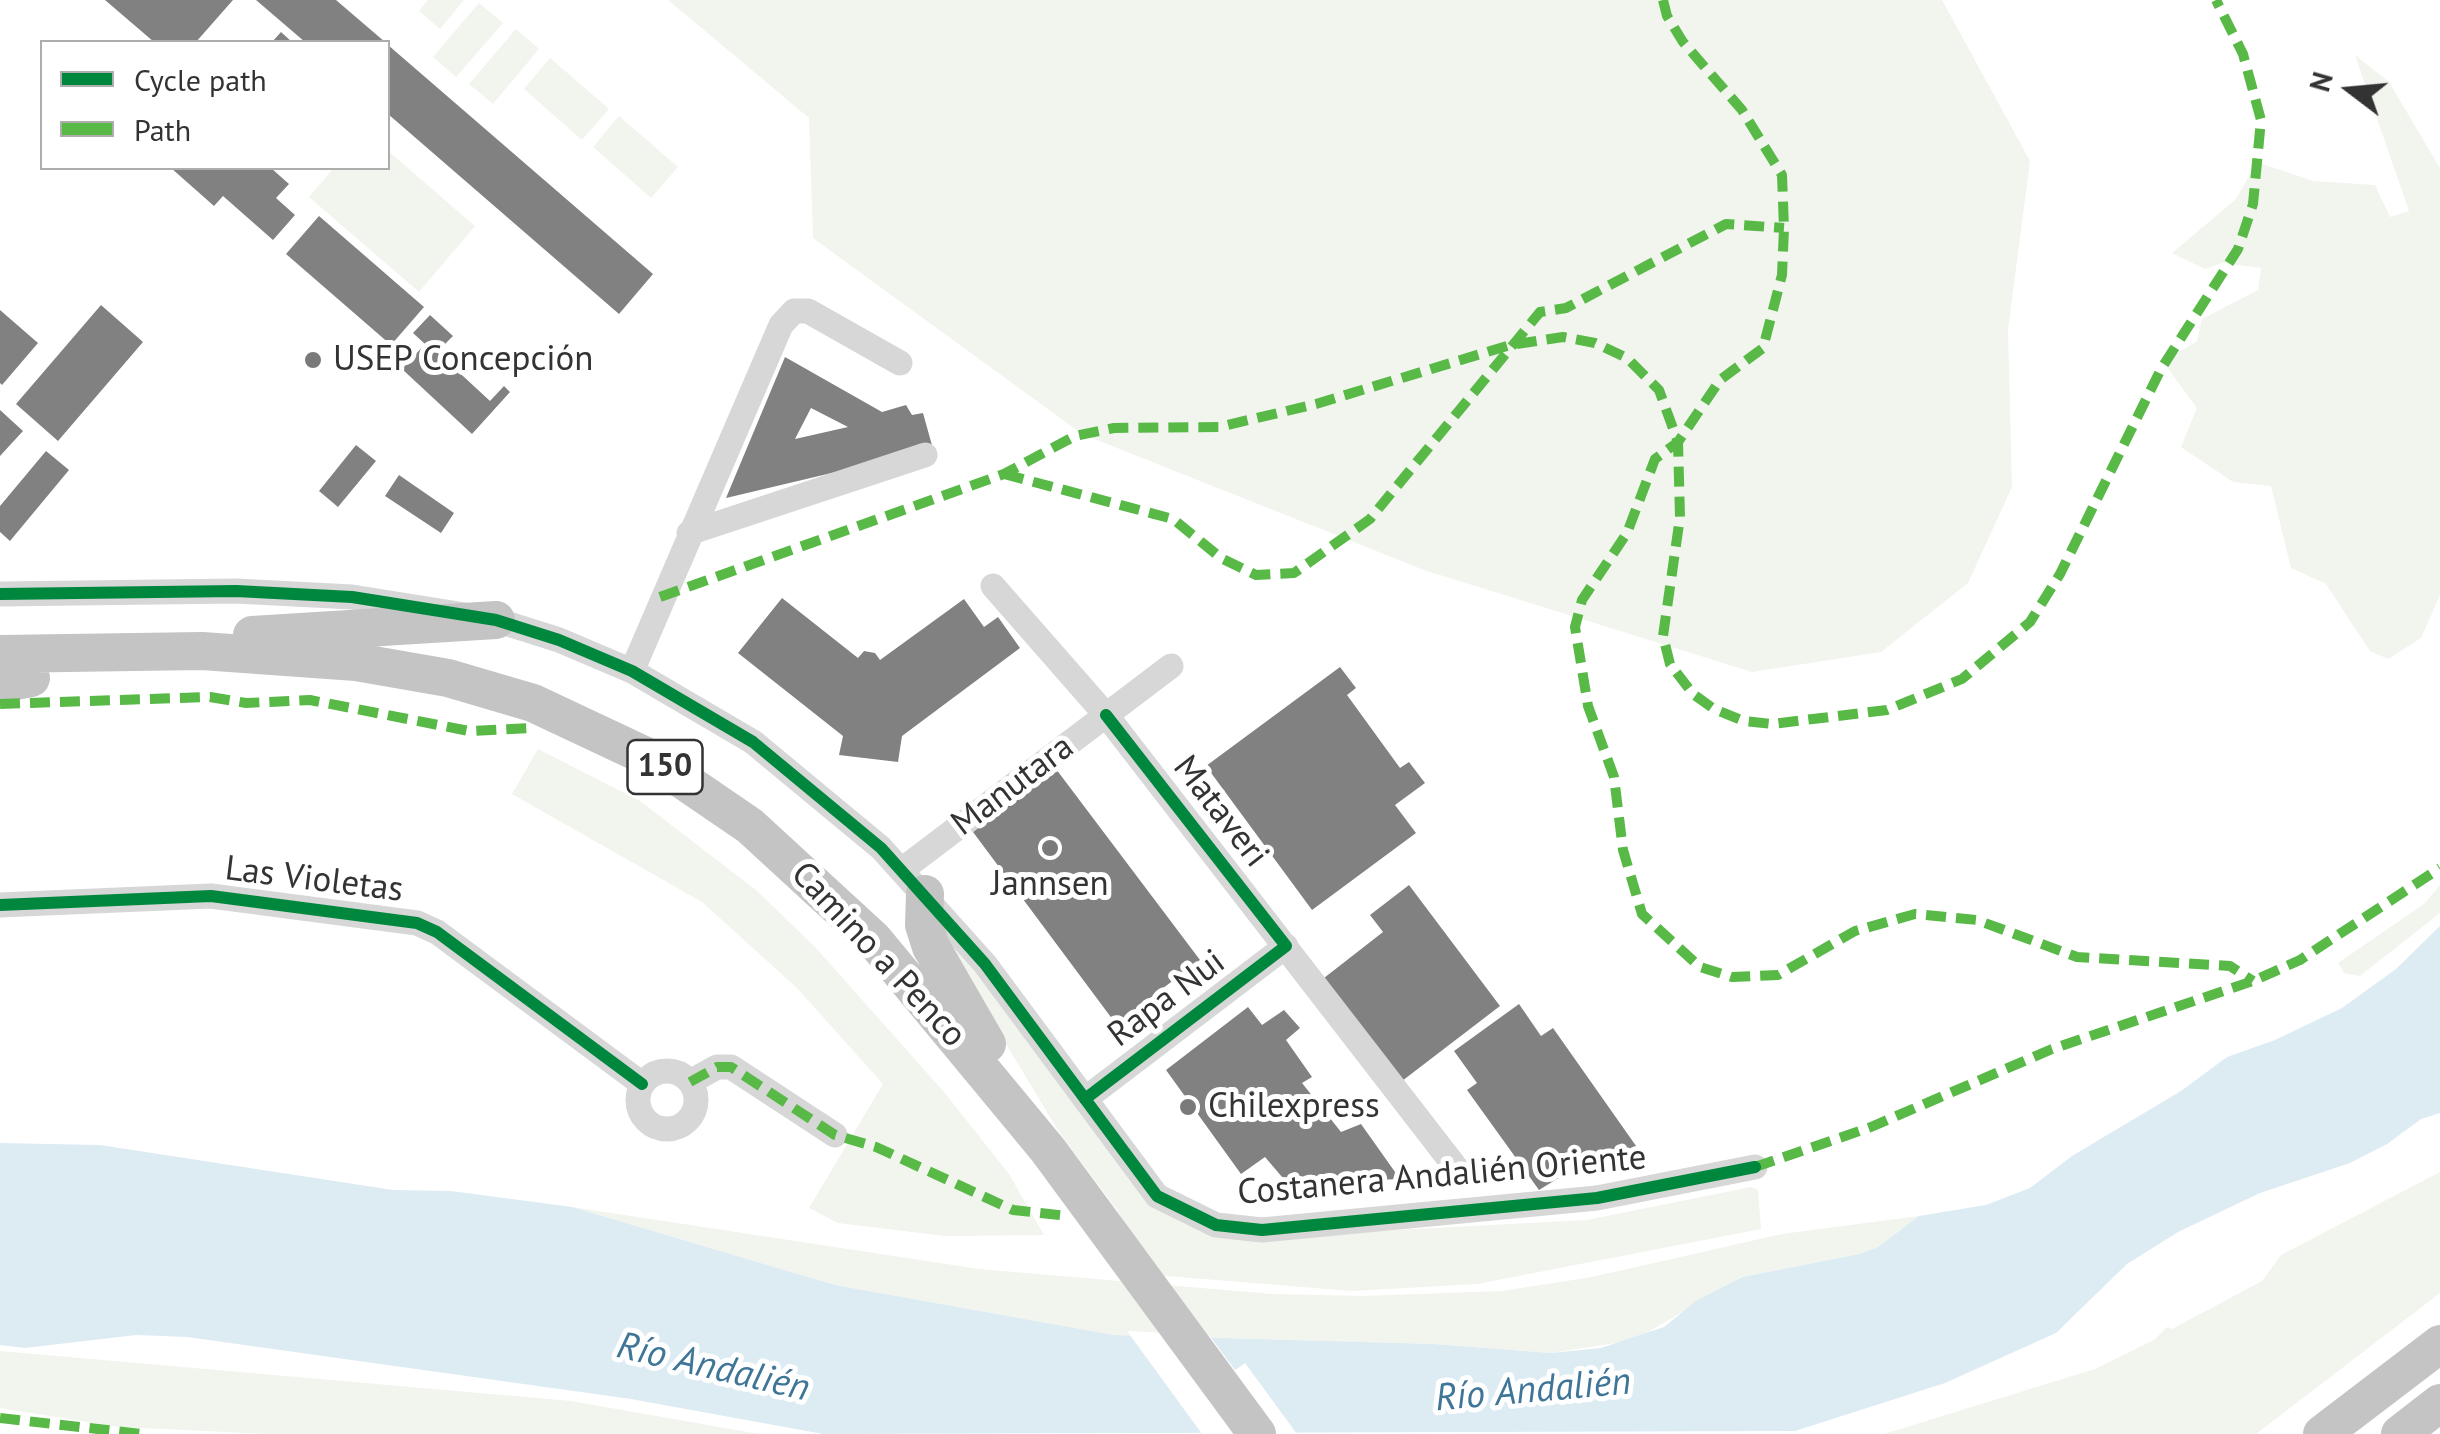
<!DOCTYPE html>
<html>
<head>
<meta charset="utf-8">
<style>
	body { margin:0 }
	#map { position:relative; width:2440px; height:1434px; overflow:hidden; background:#fff; font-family:"PT Sans",sans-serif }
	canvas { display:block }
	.legend { position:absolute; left:40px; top:40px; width:350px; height:130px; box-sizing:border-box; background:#fff; border:2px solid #adadad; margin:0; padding:12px 18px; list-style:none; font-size:30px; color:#333 }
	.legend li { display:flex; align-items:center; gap:20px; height:50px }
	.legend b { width:50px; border:2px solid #adadad }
	.north { position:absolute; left:2300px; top:40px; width:100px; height:100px; -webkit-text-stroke:8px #fff; paint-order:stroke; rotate:286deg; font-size:28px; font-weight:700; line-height:40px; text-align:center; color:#333 }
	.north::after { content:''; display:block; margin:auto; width:35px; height:45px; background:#333; clip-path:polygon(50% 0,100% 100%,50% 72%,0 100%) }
</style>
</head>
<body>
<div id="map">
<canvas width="2440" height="1434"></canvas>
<ul class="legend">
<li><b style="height:12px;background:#00873e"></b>Cycle path</li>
<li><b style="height:12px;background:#58b947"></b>Path</li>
</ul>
<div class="north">N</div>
</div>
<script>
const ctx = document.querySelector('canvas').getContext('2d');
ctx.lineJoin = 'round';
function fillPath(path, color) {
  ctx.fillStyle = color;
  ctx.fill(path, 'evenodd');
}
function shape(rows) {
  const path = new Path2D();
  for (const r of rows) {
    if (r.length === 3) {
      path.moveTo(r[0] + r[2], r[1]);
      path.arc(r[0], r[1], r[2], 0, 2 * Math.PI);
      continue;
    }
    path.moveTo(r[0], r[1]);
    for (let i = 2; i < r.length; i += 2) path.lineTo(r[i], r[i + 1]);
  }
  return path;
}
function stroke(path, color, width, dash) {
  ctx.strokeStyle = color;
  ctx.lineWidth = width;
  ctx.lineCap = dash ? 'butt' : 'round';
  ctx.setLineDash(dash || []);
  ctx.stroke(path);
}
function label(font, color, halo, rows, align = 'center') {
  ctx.font = font + ' "PT Sans",sans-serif';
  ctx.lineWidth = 10;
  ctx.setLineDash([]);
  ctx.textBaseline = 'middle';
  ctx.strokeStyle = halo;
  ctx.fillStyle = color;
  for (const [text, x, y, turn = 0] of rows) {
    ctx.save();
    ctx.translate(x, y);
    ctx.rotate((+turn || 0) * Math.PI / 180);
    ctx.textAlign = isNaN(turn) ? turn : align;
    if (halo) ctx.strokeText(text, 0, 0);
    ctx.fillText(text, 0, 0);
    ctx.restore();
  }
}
const green = shape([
	[428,0,464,0,440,29,419,11],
	[668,0,1942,0,2030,161,2008,330,2012,487,1968,583,1881,652,1752,672,1424,570,1082,434,813,238,809,118],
	[479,3,503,23,456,77,433,57],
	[516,29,539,49,493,104,469,84],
	[2355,55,2389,82,2440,168,2440,595,2421,638,2388,659,2370,651,2326,584,2291,568,2271,486,2233,482,2181,447,2197,408,2163,362,2197,341,2202,319,2258,290,2261,268,2223,263,2205,269,2172,253,2236,199,2257,162,2313,181,2375,185,2390,217,2409,211],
	[550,58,609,109,582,140,524,89],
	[619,116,678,167,651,198,593,147],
	[388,151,475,226,419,292,309,197,334,168,388,168],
	[538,749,640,801,756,890,816,948,944,1092,1009,1174,1044,1235,945,1236,838,1223,809,1208,883,1084,797,988,702,902,512,794],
	[2440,885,2440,913,2360,976,2344,973,2338,963,2424,904],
	[944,941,958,945,1141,1190,1244,1238,1587,1220,1751,1187,1758,1190,1761,1229,1477,1284,1352,1291,1154,1275,1117,1210,1059,1132],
	[2440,1172,2440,1293,2256,1434,1884,1434,2095,1369,2154,1340,2167,1327,2172,1329,2262,1281,2281,1255],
	[572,1207,979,1269,1272,1294,1364,1296,1502,1291,1592,1277,1782,1234,1919,1216,1878,1247,1859,1254,1741,1277,1635,1340,1551,1353,1434,1344,1114,1335,835,1285],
	[0,1351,571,1401,759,1434,268,1434,119,1427,0,1408]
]);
const water = shape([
	[2440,926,2440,1113,2421,1119,2387,1144,2350,1163,2260,1193,2178,1232,2127,1264,2056,1333,1945,1383,1795,1431,823,1434,631,1399,187,1337,136,1335,25,1348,0,1345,0,1143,100,1145,393,1190,451,1191,572,1207,835,1285,1114,1335,1434,1344,1551,1353,1601,1348,1664,1327,1696,1301,1742,1277,1859,1254,1878,1247,1919,1216,1986,1205,2030,1188,2072,1156,2181,1091,2227,1057,2275,1040,2342,1008,2396,969]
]);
const pier = shape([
	[1127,1331,1209,1335,1235,1370,1245,1363,1297,1434,1202,1434]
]);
const building = shape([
	[105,0,233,0,196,42,154,42],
	[256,0,336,0,385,42,305,42],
	[281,32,292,42,272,42],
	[388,45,653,274,619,314,388,114],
	[171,168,271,168,289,184,276,198,295,215,273,240,223,196,214,206],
	[319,216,424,307,391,345,286,254],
	[101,305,143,342,58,441,16,404],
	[0,310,38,343,2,385,0,383],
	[430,315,453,336,437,352,490,401,504,386,510,392,472,434,402,369,425,344,413,333],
	[785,357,882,412,906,405,912,415,923,413,933,449,726,498],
	[811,408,848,427,795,439],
	[0,410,23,431,0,456],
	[356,445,376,461,338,507,319,491],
	[46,451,69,470,10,541,0,532,0,506],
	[399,475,454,513,441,533,385,496],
	[782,598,858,658,864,651,875,653,880,660,964,599,984,627,998,617,1020,648,902,736,898,762,839,755,843,736,738,653],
	[1340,667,1356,688,1347,695,1400,768,1409,762,1425,783,1395,805,1416,833,1312,910,1206,766],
	[1056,769,1200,960,1116,1024,973,832],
	[1409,885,1500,1006,1402,1081,1324,978,1383,932,1370,915],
	[1519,1004,1541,1036,1553,1028,1641,1153,1617,1169,1578,1166,1539,1190,1467,1090,1477,1083,1454,1051],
	[1248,1007,1262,1025,1284,1010,1300,1028,1286,1040,1312,1077,1302,1083,1341,1132,1361,1124,1400,1179,1288,1184,1265,1157,1241,1174,1166,1070]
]);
const minor = shape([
	[689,533,925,455],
	[993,586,1106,715,1457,1169],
	[0,594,236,591,352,597,496,620,559,640,632,671,753,742,881,848,985,964,1157,1196,1216,1225,1262,1230,1597,1198,1755,1167],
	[632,671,781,325,794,311,808,311,900,363],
	[903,869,1171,666],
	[0,905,211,896,417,923,437,932,642,1084],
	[667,1100,29],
	[690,1082,717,1067,731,1067,835,1135],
	[1085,1099,1286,946]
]);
const highway = shape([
	[252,635,496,620],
	[0,654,202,651,356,662,448,678,533,703,652,759,750,826,874,940,1048,1150,1257,1434],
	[0,684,31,678],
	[925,894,924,925,931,947,987,1044],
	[2322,1434,2440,1344],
	[2400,1434,2440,1403]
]);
const quiet = shape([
	[1663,0,1667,16,1683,42,1742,110,1782,175,1784,228,1782,275,1763,348,1720,380,1678,442,1655,459,1627,533,1582,600,1575,627,1588,706,1614,777,1623,850,1642,914,1700,967,1732,977,1778,975,1855,931,1915,914,1977,920,2077,957,2230,966,2253,981],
	[1004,474,1173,519,1221,558,1256,575,1294,573,1370,519,1540,312,1566,308,1726,224,1784,228],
	[660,597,1004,474,1075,436,1114,428,1219,427,1316,404,1510,345,1563,337,1595,343,1627,358,1659,390,1678,442,1680,517,1663,636,1670,664,1693,694,1714,709,1744,721,1772,724,1887,710,1962,679,2030,622,2060,574,2161,369,2238,249,2253,204,2261,120,2243,54,2216,0],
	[0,704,210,697,246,703,310,700,469,731,531,728],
	[690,1082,717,1067,731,1067,835,1135,876,1147,1013,1210,1068,1216],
	[1755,1167,1871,1127,2052,1049,2253,981,2300,960,2440,868],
	[0,1418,142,1434]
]);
const cycleway = shape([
	[0,594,236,591,352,597,496,620,559,640,632,671,753,742,881,848,985,964,1157,1196,1216,1225,1262,1230,1597,1198,1755,1167],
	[0,905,211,896,417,923,437,932,642,1084],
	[1085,1099,1286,946,1106,715]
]);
const markers = [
	[313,360,10,"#7a7a7a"],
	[1050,848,10,"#7a7a7a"],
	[1188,1107,10,"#7a7a7a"]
];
const shields = [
	[665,767,75]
];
const shieldNames = [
	["150",665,767]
];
const poiNames = [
	["USEP Concepción",333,360],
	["Jannsen",1050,885,"center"],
	["Chilexpress",1208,1107]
];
const streetNames = [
	["Manutara",1013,786,-37],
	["Mataveri",1220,812,52],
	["Las Violetas",314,880,7],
	["Camino a Penco",878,955,47],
	["Rapa Nui",1167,999,-37],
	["Costanera Andalién Oriente",1442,1176,-5]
];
const waterNames = [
	["Río Andalién",713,1368,13],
	["Río Andalién",1533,1391,-5]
];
fillPath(green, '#f1f5ed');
fillPath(water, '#ddebf3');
fillPath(pier, '#fff');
fillPath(building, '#818181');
stroke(minor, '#d7d7d7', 25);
stroke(highway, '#c4c4c4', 38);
stroke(quiet, '#58b947', 10, [20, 10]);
stroke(cycleway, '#00873e', 12);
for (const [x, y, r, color] of markers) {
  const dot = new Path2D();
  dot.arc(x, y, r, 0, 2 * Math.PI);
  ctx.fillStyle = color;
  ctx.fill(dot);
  stroke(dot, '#fff', 4);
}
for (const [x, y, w] of shields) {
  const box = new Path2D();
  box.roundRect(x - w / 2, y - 27, w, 54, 8);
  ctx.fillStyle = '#fff';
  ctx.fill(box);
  stroke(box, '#333', 2.5);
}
label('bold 32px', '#333', null, shieldNames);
label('35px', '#333', '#fff', poiNames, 'left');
label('35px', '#333', '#fff', streetNames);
label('italic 38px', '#3f7597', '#fff', waterNames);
</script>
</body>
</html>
